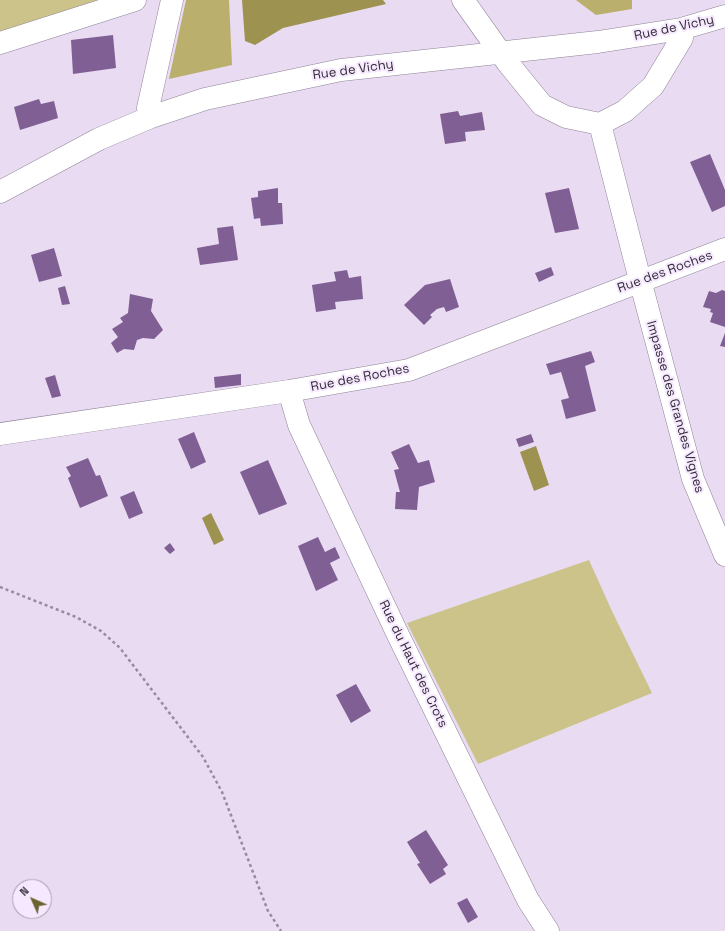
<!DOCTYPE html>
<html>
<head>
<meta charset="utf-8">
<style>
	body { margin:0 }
	#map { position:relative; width:725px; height:931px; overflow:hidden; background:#e8dbf2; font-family:"Space Grotesk",sans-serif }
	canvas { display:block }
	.north { position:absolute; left:12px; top:879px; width:40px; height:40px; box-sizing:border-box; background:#f6e8ff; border:1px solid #a89daf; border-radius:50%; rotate:315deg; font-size:11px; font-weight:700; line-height:16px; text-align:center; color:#322d36 }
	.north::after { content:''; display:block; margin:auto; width:14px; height:18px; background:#6a622f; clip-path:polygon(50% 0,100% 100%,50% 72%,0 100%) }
</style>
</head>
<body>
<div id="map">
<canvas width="725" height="931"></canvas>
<div class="north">N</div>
</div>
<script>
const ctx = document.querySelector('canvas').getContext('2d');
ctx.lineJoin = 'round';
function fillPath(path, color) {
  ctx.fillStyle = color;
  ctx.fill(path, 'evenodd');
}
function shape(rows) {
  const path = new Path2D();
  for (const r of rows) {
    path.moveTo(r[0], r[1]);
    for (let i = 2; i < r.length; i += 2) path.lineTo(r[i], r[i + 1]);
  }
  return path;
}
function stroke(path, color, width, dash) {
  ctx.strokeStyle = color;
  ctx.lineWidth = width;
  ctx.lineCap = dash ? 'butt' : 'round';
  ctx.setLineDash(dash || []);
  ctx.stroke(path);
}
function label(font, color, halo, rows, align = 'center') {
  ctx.font = font + ' "Space Grotesk",sans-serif';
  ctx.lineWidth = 4;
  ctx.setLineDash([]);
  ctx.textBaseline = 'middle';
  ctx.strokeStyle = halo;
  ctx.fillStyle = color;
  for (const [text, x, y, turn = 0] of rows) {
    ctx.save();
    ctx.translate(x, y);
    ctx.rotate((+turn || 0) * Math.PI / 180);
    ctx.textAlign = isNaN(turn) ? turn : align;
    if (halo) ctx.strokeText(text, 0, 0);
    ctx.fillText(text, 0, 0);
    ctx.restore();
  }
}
const green = shape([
	[0,0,105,0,0,32],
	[589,560,611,609,652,693,478,764,407,623]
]);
const forest = shape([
	[186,0,229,0,232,65,169,79],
	[576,0,632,0,632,9,596,15]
]);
const water = shape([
	[242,0,383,0,386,4,283,28,255,45,245,41],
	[536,446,549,485,534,491,520,452],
	[211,513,224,540,214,545,202,518]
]);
const building = shape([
	[113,35,116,68,73,74,71,40],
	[39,99,41,104,54,101,58,118,20,130,14,107],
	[458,111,460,116,482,112,485,130,465,132,466,141,445,144,440,114],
	[710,154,725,190,725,206,712,212,690,162],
	[278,188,278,203,282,203,283,224,261,226,260,218,254,219,251,198,258,197,258,191],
	[569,188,579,229,555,233,545,193],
	[233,226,238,260,200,265,197,248,219,244,217,228],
	[54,248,62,276,39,282,31,255],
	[551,267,554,275,539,282,535,273],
	[347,270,349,278,361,276,363,299,335,302,336,309,316,312,312,285,336,281,334,272],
	[450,279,459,307,446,312,444,307,437,309,430,315,432,317,424,325,404,305,425,285],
	[65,286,70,304,62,305,58,288],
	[722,290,725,291,725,327,710,322,713,313,710,312,711,309,703,307,709,291,716,293],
	[130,294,153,299,151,311,163,330,154,339,143,338,137,340,134,350,124,349,117,353,111,343,118,337,112,329,123,322,120,318,128,313],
	[725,333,725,347,720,346],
	[591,351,595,362,585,366,596,411,566,419,561,400,569,398,561,372,550,375,546,364],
	[241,374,241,385,215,388,214,377],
	[55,375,61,396,52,398,45,378],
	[194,432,206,462,191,469,178,439],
	[531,434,534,442,519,447,516,439],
	[409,444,418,463,429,460,435,482,419,487,417,510,395,509,396,492,400,492,394,470,399,469,391,452],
	[88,458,96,476,100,475,108,496,80,508,68,478,71,476,66,467],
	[268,460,287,504,259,515,240,472],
	[134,491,143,513,129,519,120,497],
	[318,537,325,552,335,547,340,558,330,563,338,580,316,591,298,546],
	[170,543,175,550,170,554,164,548],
	[356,684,371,711,351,723,336,695],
	[426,830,448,865,443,869,446,874,430,884,417,864,420,863,407,842],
	[467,898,478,917,468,923,457,903]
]);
const path = shape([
	[0,587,76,617,101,631,120,648,203,757,222,792,268,911,281,931]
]);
const minor = shape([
	[463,0,507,62,542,105,566,117,600,124,625,111,653,86,682,38,681,29],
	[0,43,135,0],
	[151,117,148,108,172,0],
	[600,124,640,280,693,479,725,555],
	[0,192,99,139,151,117,205,99,341,70,598,42,681,29,725,16],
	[289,391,299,425,399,637,528,900,548,931],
	[0,434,289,391,409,370,725,249]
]);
const streetNames = [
	["Rue de Vichy",674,28,-12],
	["Rue de Vichy",353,70,-8],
	["Rue des Roches",665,272,-20],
	["Rue des Roches",360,378,-11],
	["Impasse des Grandes Vignes",675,407,74],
	["Rue du Haut des Crots",413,664,64]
];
fillPath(green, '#ccc38a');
fillPath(forest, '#baaf6c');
fillPath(water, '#9d9250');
fillPath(building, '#805f94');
stroke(minor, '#8f8397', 23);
stroke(path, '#958c9c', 2.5, [3, 3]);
stroke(minor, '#fff', 22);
label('13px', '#322d36', '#f6e8ff', streetNames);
</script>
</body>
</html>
